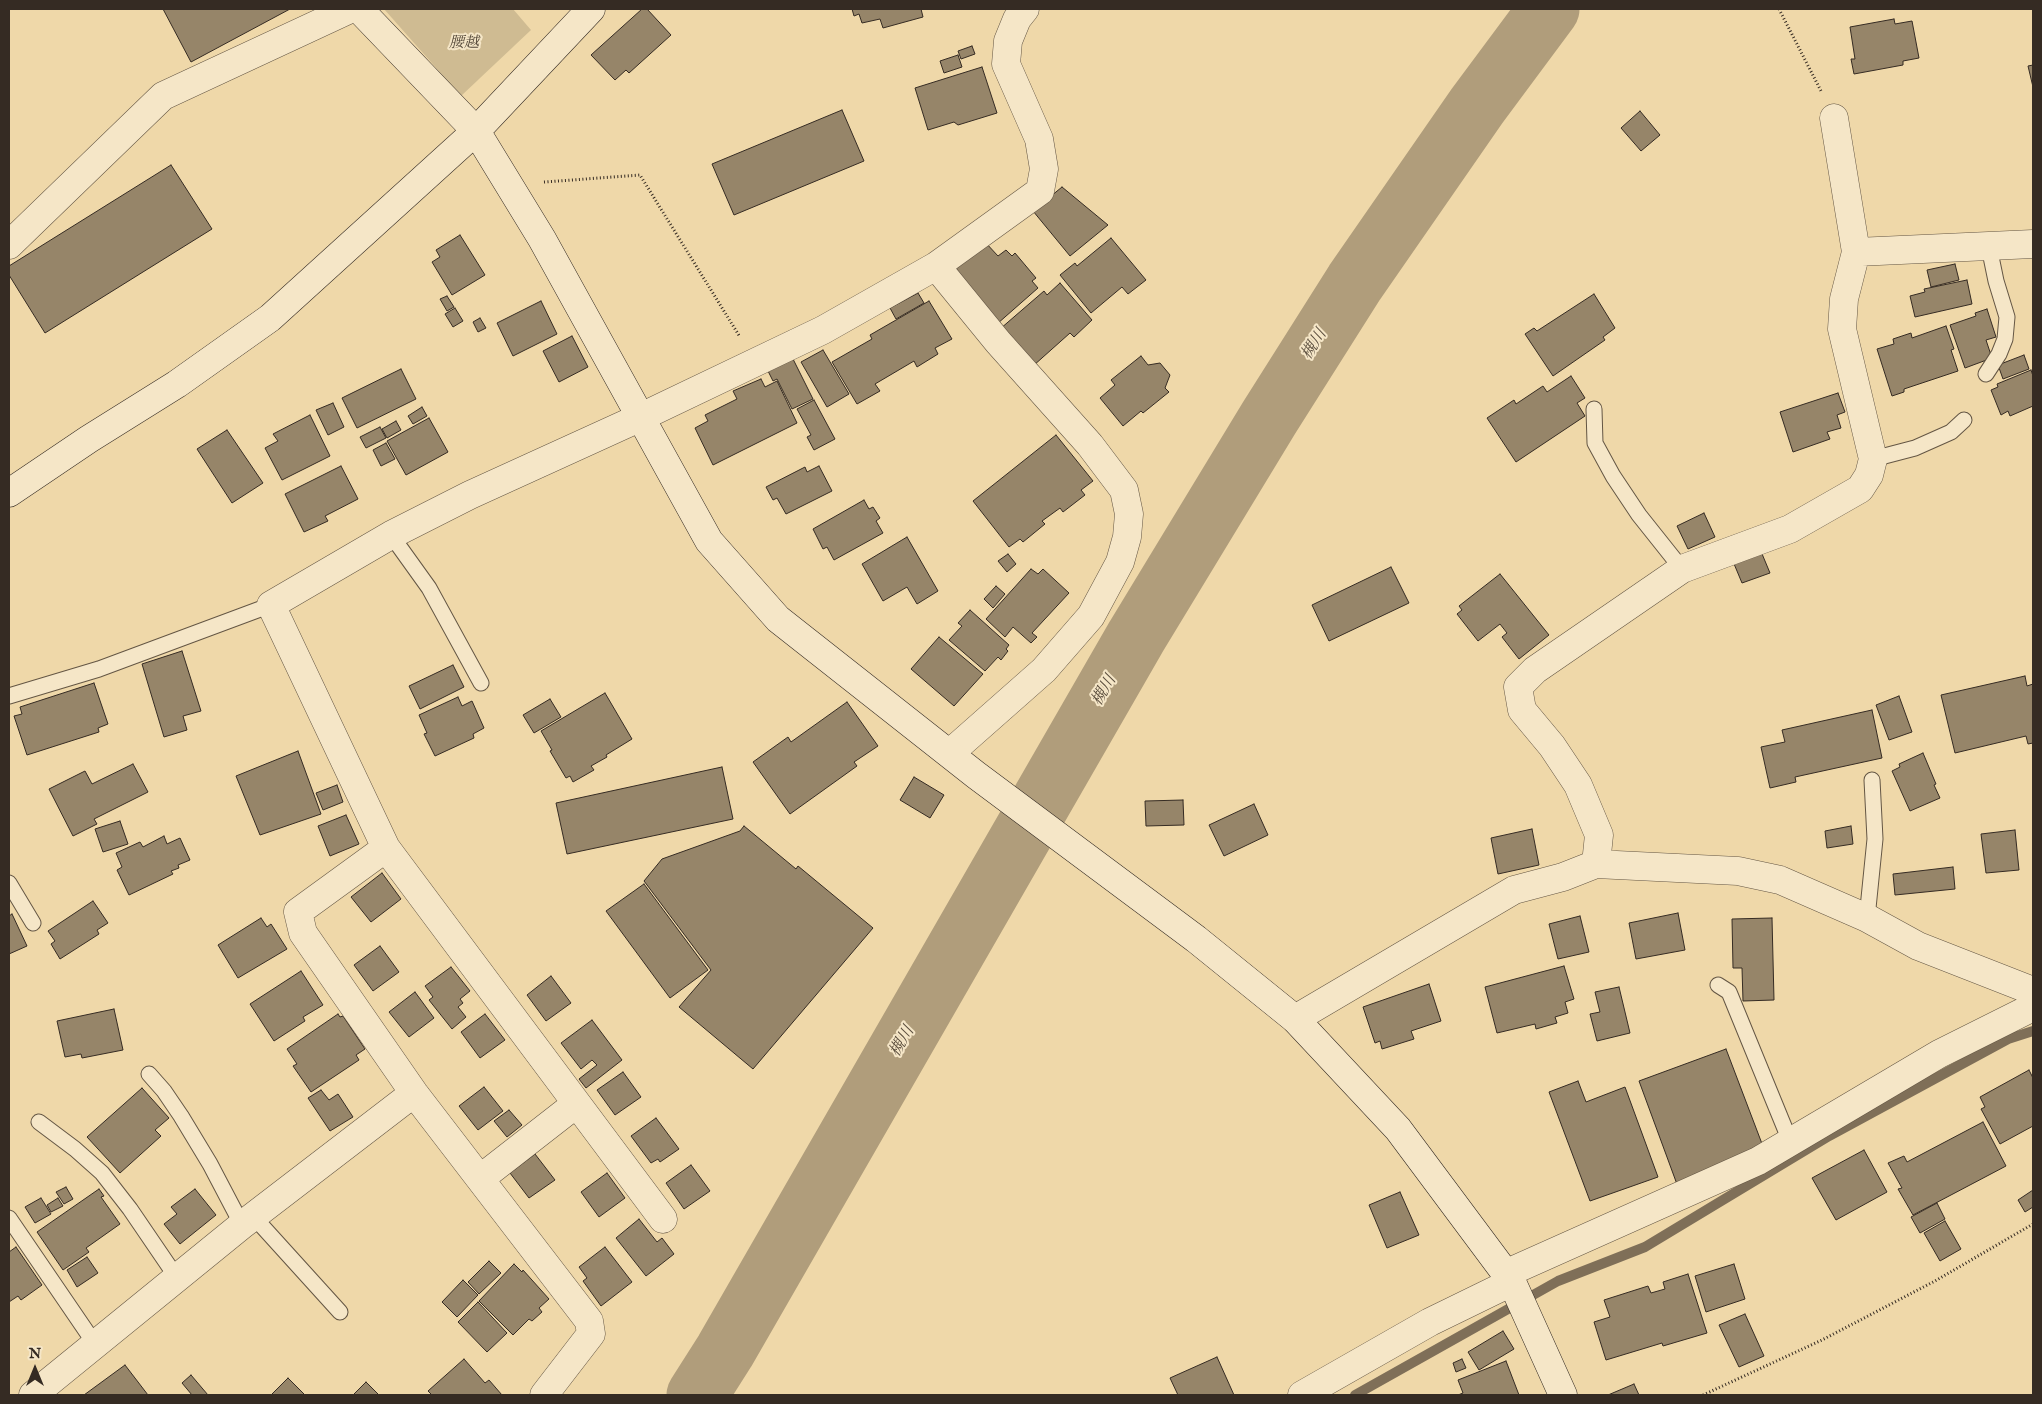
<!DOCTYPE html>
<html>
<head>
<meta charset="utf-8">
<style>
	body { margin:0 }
	#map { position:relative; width:2042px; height:1404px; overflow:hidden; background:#efd8a9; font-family:"IM FELL English",serif }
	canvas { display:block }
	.frame { position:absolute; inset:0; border:10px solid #352b23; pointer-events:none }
	.north { position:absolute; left:10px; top:1344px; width:50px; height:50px; -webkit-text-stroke:4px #f5e6c7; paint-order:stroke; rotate:0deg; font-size:14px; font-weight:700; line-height:20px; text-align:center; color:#352b23 }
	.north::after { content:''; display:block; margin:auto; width:18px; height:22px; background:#352b23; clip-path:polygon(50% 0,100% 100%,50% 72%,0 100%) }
</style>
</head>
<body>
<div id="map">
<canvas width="2042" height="1404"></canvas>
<div class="frame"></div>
<div class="north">N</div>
</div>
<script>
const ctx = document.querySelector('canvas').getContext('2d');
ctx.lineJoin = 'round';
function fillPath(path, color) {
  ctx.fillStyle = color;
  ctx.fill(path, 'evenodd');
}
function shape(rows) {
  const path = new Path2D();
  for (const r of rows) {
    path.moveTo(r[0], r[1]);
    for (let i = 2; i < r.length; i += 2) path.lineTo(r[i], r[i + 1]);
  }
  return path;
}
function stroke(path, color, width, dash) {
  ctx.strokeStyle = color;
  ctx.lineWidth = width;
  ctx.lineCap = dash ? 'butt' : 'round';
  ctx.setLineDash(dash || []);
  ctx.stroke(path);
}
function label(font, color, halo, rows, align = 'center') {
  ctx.font = font + ' "IM FELL English","Noto Serif JP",serif';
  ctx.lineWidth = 4;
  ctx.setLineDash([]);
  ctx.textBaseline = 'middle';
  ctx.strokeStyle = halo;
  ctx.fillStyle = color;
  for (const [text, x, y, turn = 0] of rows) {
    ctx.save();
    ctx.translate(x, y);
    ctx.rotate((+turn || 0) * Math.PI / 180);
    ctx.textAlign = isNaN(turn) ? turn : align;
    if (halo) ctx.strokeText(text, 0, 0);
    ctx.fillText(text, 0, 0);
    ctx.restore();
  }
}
const green = shape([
	[384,9,513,9,531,30,461,96]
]);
const stream = shape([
	[1355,1395,1558,1281,1645,1247,1829,1136,2008,1039,2033,1031]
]);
const river = shape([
	[697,1395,725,1351,1136,637,1269,418,1355,282,1477,106,1549,9]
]);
const building = shape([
	[163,9,290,9,191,62,163,9],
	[642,9,647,9,671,35,629,73,626,70,615,80,591,55,642,9],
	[852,9,921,9,923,17,883,28,880,19,862,23,859,14,854,16,852,9],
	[1894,19,1895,24,1912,21,1919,58,1903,61,1903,65,1854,74,1851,59,1855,59,1850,27,1894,19],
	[972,46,975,54,961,59,958,51,972,46],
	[958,55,962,67,944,73,940,61,958,55],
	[2033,65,2033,87,2028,66,2033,65],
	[982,67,997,113,958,125,954,122,928,130,915,88,982,67],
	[842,110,864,161,734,215,712,164,842,110],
	[1640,111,1660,135,1641,151,1621,128,1640,111],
	[171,165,212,229,45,333,9,275,9,266,171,165],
	[1062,187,1108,225,1070,256,1033,211,1062,187],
	[460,235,485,275,452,295,432,262,440,257,436,250,460,235],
	[1111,238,1146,280,1128,294,1122,287,1091,313,1060,275,1075,263,1077,266,1111,238],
	[985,242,998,256,1006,250,1012,256,1015,253,1036,278,1032,281,1038,288,997,324,952,270,985,242],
	[1955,264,1959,280,1931,287,1927,270,1955,264],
	[1967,280,1972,304,1915,317,1910,296,1925,292,1924,289,1967,280],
	[1060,283,1092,320,1074,337,1070,333,1033,366,1000,329,1044,291,1047,295,1060,283],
	[918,293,924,303,896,319,890,308,918,293],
	[1594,294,1615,328,1603,337,1605,340,1553,376,1525,334,1534,328,1537,331,1594,294],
	[447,296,454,307,447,311,440,299,447,296],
	[541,301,557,334,513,356,497,323,541,301],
	[929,301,952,339,935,348,938,354,917,367,914,361,875,384,880,391,857,404,832,362,872,339,870,335,929,301],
	[455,308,463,321,453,327,445,314,455,308],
	[1987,309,1996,337,1986,340,1992,358,1965,368,1950,325,1976,316,1975,313,1987,309],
	[480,318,486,328,478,332,473,322,480,318],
	[1946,326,1954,349,1951,350,1958,371,1904,389,1904,392,1892,396,1877,349,1894,344,1893,339,1911,333,1912,338,1946,326],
	[572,336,588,367,559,382,543,351,572,336],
	[823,350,849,394,827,407,801,362,823,350],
	[2024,355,2029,369,2003,379,1998,365,2024,355],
	[1141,356,1148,365,1160,363,1170,375,1165,388,1169,392,1143,413,1141,411,1123,426,1100,398,1115,385,1111,380,1141,356],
	[793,359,813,399,792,409,777,379,773,381,768,371,793,359],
	[401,369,416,399,357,428,342,398,401,369],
	[2031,370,2033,376,2033,406,2010,416,2008,411,2001,415,1991,390,1998,387,1997,384,2031,370],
	[1571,376,1585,398,1577,403,1585,416,1516,462,1487,418,1514,400,1516,404,1543,386,1547,392,1571,376],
	[761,379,765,387,777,381,797,423,713,465,695,428,708,421,705,415,737,399,733,391,761,379],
	[1838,393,1845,412,1837,415,1841,428,1827,432,1830,439,1793,452,1780,412,1838,393],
	[814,400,835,439,814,450,807,437,811,435,797,409,814,400],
	[333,403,344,427,328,435,316,410,333,403],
	[422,407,427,416,413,424,408,416,422,407],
	[310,415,330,456,282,480,265,448,278,441,273,434,310,415],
	[429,418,448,452,406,475,387,441,429,418],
	[396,421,401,430,387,438,382,429,396,421],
	[380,427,386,438,366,448,360,437,380,427],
	[227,430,263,483,232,503,197,449,227,430],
	[1056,435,1093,481,1081,490,1085,495,1063,512,1060,508,1042,521,1045,524,1023,542,1020,539,1009,547,973,501,1056,435],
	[386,443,395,459,381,466,373,450,386,443],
	[341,466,358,499,325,516,328,521,304,532,285,494,341,466],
	[819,466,832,491,786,514,777,498,773,500,766,487,805,467,807,472,819,466],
	[864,500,869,509,873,507,880,518,876,521,883,533,834,560,827,547,823,549,813,529,864,500],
	[1704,513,1715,537,1688,549,1677,526,1704,513],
	[907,537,938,591,917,604,907,587,883,601,862,564,907,537],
	[1760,549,1770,573,1742,583,1732,559,1760,549],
	[1008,554,1016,564,1007,572,998,561,1008,554],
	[1391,567,1409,603,1329,641,1312,605,1391,567],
	[1031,569,1038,574,1043,569,1069,593,1032,633,1037,637,1031,643,1013,627,1005,637,986,619,1031,569],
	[1500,574,1549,635,1519,659,1502,637,1507,633,1500,624,1478,641,1457,614,1462,610,1459,606,1500,574],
	[996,586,1005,594,993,608,984,599,996,586],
	[970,610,1009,645,1006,649,1008,651,1001,660,998,657,985,671,949,640,962,626,958,623,970,610],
	[939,637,983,674,954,706,911,669,939,637],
	[182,651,201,711,183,716,187,730,164,737,142,664,182,651],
	[453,665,464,687,420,709,409,686,453,665],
	[2025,676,2027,686,2033,684,2033,743,2028,744,2026,736,1955,753,1941,695,2025,676],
	[94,683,108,724,98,728,99,732,27,755,14,716,22,714,20,707,94,683],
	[605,693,632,739,606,755,607,757,591,766,594,770,573,782,570,776,566,778,550,751,552,750,541,731,605,693],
	[1899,696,1912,732,1889,740,1876,705,1899,696],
	[458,697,462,706,472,701,484,728,473,734,474,738,435,756,424,734,427,733,419,715,458,697],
	[550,699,561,717,534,733,523,715,550,699],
	[847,702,878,746,854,762,857,766,790,814,753,762,788,737,791,742,847,702],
	[1872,710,1882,758,1795,777,1796,782,1770,788,1761,747,1785,742,1782,730,1872,710],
	[298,751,321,814,260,835,236,776,298,751],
	[1923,753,1936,784,1934,785,1940,798,1910,811,1892,771,1900,767,1899,764,1923,753],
	[133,764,148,792,94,819,97,824,73,836,49,789,85,771,92,784,133,764],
	[722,767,733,819,567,854,556,803,722,767],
	[914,777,944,795,930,818,900,800,914,777],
	[337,785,343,802,323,810,316,793,337,785],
	[1183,800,1184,825,1146,826,1145,801,1183,800],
	[1254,804,1268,835,1224,856,1209,825,1254,804],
	[346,815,359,844,330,856,318,826,346,815],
	[120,821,128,844,103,852,95,829,120,821],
	[744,826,796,869,798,866,873,928,753,1069,679,1007,711,970,644,881,662,859,740,831,744,826],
	[1851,826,1853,844,1827,848,1825,831,1851,826],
	[1532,829,1539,865,1498,874,1491,838,1532,829],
	[2015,830,2019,870,1986,873,1981,834,2015,830],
	[164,836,167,844,180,838,190,860,178,865,179,868,171,871,173,874,129,895,117,870,122,867,116,853,140,842,143,847,164,836],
	[1953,867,1955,889,1895,895,1893,874,1953,867],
	[382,873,401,899,371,922,351,897,382,873],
	[644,884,708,970,670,998,606,911,644,884],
	[93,901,108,923,97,930,99,934,60,959,51,944,55,941,48,931,93,901],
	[1678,913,1685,950,1636,959,1629,923,1678,913],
	[12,914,27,946,9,954,9,916,12,914],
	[1580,916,1589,952,1558,959,1549,924,1580,916],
	[261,918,267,927,271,924,287,949,238,978,218,945,261,918],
	[1772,918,1774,1000,1743,1001,1742,968,1733,968,1732,919,1772,918],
	[380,946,399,972,373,991,354,965,380,946],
	[1564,966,1574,999,1565,1002,1568,1013,1555,1017,1557,1023,1536,1029,1535,1024,1497,1033,1485,987,1564,966],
	[451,967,470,991,460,999,463,1003,458,1007,466,1017,452,1029,429,1000,433,997,425,986,451,967],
	[301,971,323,1005,303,1017,305,1021,274,1041,250,1004,301,971],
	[551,976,571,1003,546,1021,527,995,551,976],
	[1429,984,1441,1021,1411,1031,1414,1039,1382,1049,1380,1041,1375,1043,1363,1007,1429,984],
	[1619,987,1630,1033,1597,1041,1590,1014,1600,1012,1595,992,1619,987],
	[415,992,434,1018,409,1037,389,1012,415,992],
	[114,1009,123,1050,82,1058,81,1054,65,1057,57,1021,114,1009],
	[338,1014,340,1017,343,1016,365,1049,356,1055,359,1060,311,1092,293,1066,297,1064,287,1049,338,1014],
	[485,1014,505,1040,480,1058,461,1032,485,1014],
	[592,1020,622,1060,586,1088,579,1079,597,1065,592,1060,581,1069,561,1043,592,1020],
	[1726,1049,1764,1149,1678,1187,1639,1081,1726,1049],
	[2029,1070,2033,1078,2033,1126,2000,1144,1981,1109,1985,1107,1980,1097,2029,1070],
	[623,1072,641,1097,615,1115,597,1090,623,1072],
	[1578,1081,1586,1102,1625,1087,1658,1177,1590,1201,1549,1092,1578,1081],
	[484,1087,503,1111,478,1130,459,1106,484,1087],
	[142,1088,169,1118,155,1130,161,1136,120,1173,87,1137,142,1088],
	[321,1090,329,1100,338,1094,353,1117,330,1131,308,1098,321,1090],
	[509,1110,522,1125,507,1137,494,1121,509,1110],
	[656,1118,679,1149,660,1162,658,1159,651,1163,631,1136,656,1118],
	[1983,1122,2006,1166,1913,1215,1898,1189,1902,1188,1888,1163,1904,1156,1907,1162,1983,1122],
	[1864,1150,1887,1192,1836,1220,1812,1178,1864,1150],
	[535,1154,555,1180,529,1198,510,1173,535,1154],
	[691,1165,710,1191,684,1209,666,1183,691,1165],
	[607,1173,625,1198,599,1217,581,1192,607,1173],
	[66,1187,73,1199,64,1204,56,1192,66,1187],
	[99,1189,104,1196,101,1197,120,1224,86,1248,89,1252,63,1270,37,1232,99,1189],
	[195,1189,216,1215,180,1244,164,1224,177,1214,171,1207,195,1189],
	[2033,1190,2033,1207,2025,1212,2018,1200,2033,1190],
	[1400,1192,1419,1235,1387,1248,1369,1205,1400,1192],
	[41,1198,51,1214,35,1223,25,1207,41,1198],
	[58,1198,63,1206,51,1212,47,1205,58,1198],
	[1937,1203,1945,1219,1920,1233,1911,1217,1937,1203],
	[639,1219,657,1242,662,1238,674,1254,646,1276,616,1238,639,1219],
	[1945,1221,1961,1249,1940,1261,1924,1233,1945,1221],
	[16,1247,42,1285,21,1300,18,1296,9,1302,9,1252,16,1247],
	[605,1247,632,1282,601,1306,583,1281,587,1278,579,1267,605,1247],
	[87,1257,98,1273,77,1287,67,1270,87,1257],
	[489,1261,501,1273,479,1294,468,1282,489,1261],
	[514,1264,522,1272,523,1270,549,1299,539,1308,542,1312,532,1321,529,1319,513,1335,479,1301,514,1264],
	[1734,1264,1745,1299,1706,1312,1695,1276,1734,1264],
	[1688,1274,1707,1333,1663,1346,1662,1343,1606,1360,1594,1322,1610,1317,1604,1300,1648,1286,1651,1293,1665,1289,1663,1282,1688,1274],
	[463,1280,478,1295,457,1317,442,1302,463,1280],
	[478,1302,507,1333,487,1352,458,1322,478,1302],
	[1745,1314,1764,1356,1739,1367,1719,1325,1745,1314],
	[1503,1331,1514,1349,1479,1370,1468,1352,1503,1331],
	[1217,1357,1234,1395,1178,1395,1170,1378,1217,1357],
	[464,1359,485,1383,489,1380,502,1395,432,1395,428,1391,464,1359],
	[1462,1359,1466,1368,1456,1372,1453,1363,1462,1359],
	[1506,1361,1519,1395,1458,1395,1463,1393,1458,1380,1506,1361],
	[125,1365,148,1395,84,1395,125,1365],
	[191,1375,208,1395,192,1395,182,1383,191,1375],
	[288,1378,305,1395,273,1395,272,1394,288,1378],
	[366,1382,379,1395,353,1395,366,1382],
	[1634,1384,1639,1395,1608,1395,1634,1384]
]);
const path = shape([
	[1779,9,1821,91],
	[544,182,640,175,740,337],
	[1703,1395,1822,1340,1935,1281,2033,1224]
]);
const lane = shape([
	[1986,374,1999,354,2005,339,2007,317,1996,281,1989,247],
	[1594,409,1595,443,1613,476,1639,515,1682,569],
	[1873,459,1915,448,1951,432,1964,420],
	[391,535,429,588,481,683],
	[9,696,99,669,271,605],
	[9,883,33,923],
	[1867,918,1875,839,1872,780],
	[1718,985,1729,992,1790,1141],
	[149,1074,164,1091,181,1116,210,1164,242,1225],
	[39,1122,75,1149,102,1173,130,1209,177,1278],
	[253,1216,340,1312],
	[9,1218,95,1344]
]);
const street = shape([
	[9,245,163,96,350,9],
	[1856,252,2033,244],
	[936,266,998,342,1090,445,1124,490,1129,514,1127,537,1120,562,1091,616,1044,670,950,753],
	[386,848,298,912,303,933,414,1093,589,1321,591,1334,544,1395],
	[1596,864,1599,835,1578,785,1552,746,1522,710,1518,687,1535,670,1682,569,1790,529,1860,489,1869,475,1873,459,1842,329,1844,299,1856,252,1834,118],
	[1295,1019,1514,890,1563,877,1596,864,1738,871,1780,880,1867,918,1918,946,2033,991],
	[481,1178,576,1104],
	[663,1219,386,848,271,605,391,535,470,495,639,418,823,330,936,266,1040,191,1044,169,1039,139,1006,64,1008,41,1017,19,1025,9],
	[1505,1274,1758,1161,1939,1054,2033,1007],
	[33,1395,242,1225,414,1093],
	[1302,1395,1430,1322,1512,1282]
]);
const secondary = shape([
	[359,9,476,131,542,239,709,541,778,619,976,775,1196,939,1295,1019,1398,1129,1512,1282,1563,1395],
	[9,493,89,439,177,384,270,318,476,131,591,9]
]);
const parkNames = [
	["腰越",464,44]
];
const waterNames = [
	["槻川",1315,345,-58],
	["槻川",1105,691,-60],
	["槻川",903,1042,-60]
];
fillPath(green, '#cfbb92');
stroke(stream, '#7f6f58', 10);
stroke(river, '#b09d7b', 61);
fillPath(building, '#968569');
stroke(building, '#352b23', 1);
stroke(lane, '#645644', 17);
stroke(street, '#645644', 29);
stroke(secondary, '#352b23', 29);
stroke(path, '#352b23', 3, [1, 2.5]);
stroke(lane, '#f5e6c7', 15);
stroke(street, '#f5e6c7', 28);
stroke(secondary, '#f5e6c7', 28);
label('italic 15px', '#544839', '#f5e6c7', parkNames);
label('italic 16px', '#5a4d3d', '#f5e6c7', waterNames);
</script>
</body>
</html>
